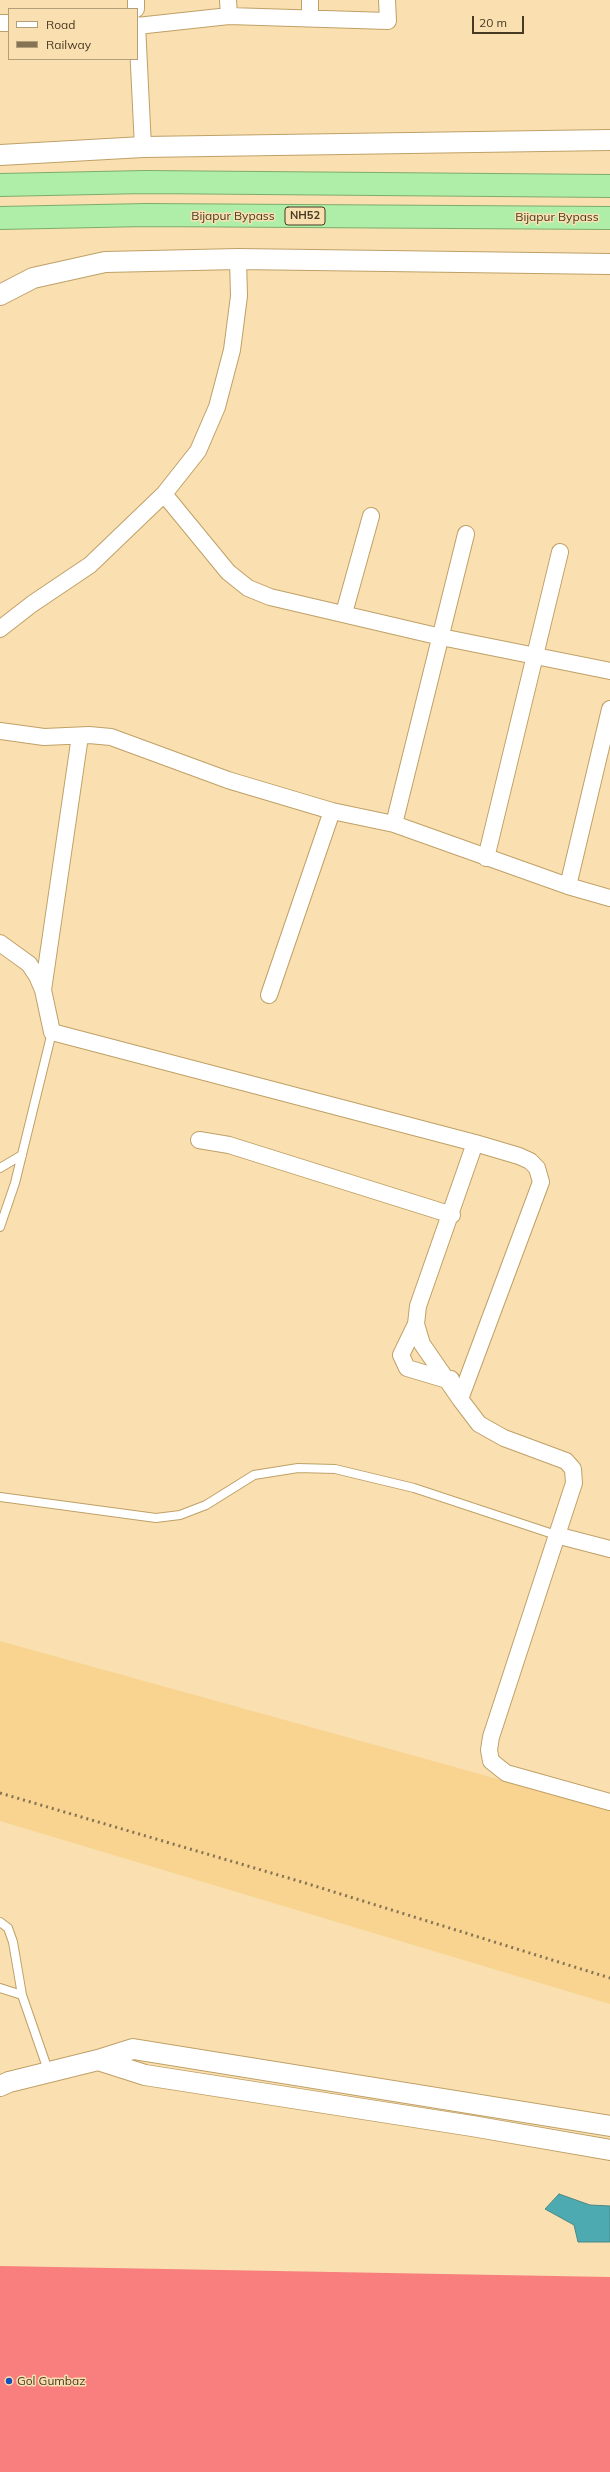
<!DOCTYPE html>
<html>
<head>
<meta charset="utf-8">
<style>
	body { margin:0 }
	#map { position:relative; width:610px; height:2472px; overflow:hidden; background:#fae0b1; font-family:Mulish,sans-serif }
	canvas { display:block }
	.legend { position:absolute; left:8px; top:8px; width:130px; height:52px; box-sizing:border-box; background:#fae0b1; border:1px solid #b29e78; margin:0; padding:5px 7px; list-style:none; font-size:12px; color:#473a22 }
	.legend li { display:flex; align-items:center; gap:8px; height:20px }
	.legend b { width:20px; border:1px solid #b29e78 }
	.scale { position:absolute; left:472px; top:16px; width:52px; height:18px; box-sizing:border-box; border:2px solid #473a22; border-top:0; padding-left:5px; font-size:12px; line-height:14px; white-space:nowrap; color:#473a22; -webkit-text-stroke:3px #fae0b1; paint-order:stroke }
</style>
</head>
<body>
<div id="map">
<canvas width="610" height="2472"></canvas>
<ul class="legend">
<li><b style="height:5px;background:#fff"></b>Road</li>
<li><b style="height:5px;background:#857353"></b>Railway</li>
</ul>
<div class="scale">20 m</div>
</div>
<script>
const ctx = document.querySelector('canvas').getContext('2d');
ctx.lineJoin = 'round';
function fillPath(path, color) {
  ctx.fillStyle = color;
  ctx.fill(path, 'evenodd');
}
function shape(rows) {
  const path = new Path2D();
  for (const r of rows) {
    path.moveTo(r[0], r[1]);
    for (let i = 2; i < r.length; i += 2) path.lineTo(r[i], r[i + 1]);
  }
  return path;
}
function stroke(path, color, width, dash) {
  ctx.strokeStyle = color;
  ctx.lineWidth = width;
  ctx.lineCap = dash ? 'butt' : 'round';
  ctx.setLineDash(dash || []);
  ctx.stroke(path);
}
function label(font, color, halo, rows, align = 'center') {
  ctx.font = font + ' Mulish,sans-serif';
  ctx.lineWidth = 3;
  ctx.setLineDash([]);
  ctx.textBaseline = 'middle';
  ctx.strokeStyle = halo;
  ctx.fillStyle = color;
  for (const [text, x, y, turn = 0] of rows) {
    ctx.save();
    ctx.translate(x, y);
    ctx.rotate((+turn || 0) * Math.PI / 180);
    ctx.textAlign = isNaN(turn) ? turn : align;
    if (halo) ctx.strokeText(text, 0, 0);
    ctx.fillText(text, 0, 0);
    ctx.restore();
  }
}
const built = shape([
	[0,1641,610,1810,610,2004,0,1821]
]);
const forest = shape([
	[0,2266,610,2277,610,2472,0,2472]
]);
const water = shape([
	[559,2194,590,2205,610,2206,610,2242,578,2242,574,2225,545,2209,559,2194]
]);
const service = shape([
	[0,1168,22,1155],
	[0,1227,15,1183,52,1032],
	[0,1497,156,1518,180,1515,206,1505,254,1475,298,1468,335,1469,414,1488,556,1535],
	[0,1922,8,1928,13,1942,22,1995,49,2073],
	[0,1988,22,1995]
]);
const minor = shape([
	[136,0,136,9],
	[228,0,229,16],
	[310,18,310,0],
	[0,23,9,23],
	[137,25,143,147],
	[137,26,229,16,388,21,387,0],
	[164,494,228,572,248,588,270,597,441,637,610,671],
	[344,613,371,516],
	[0,629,32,604,90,565,164,494,198,451,217,407,232,350,239,296,238,259],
	[0,731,44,737,89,735,111,737,228,780,332,811,394,824,568,886,610,898],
	[394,824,466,534],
	[486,858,560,552],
	[568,886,610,709],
	[0,943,29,964,37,976,43,990,52,1032,475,1143,519,1156,530,1161,537,1168,541,1182,460,1399,479,1424,504,1438,566,1461,573,1469,574,1483,491,1737,489,1750,491,1761,506,1773,610,1802],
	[43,990,80,736],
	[269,995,332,811],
	[199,1140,229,1145,452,1215],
	[416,1324,401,1355,407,1368,447,1380,451,1379],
	[460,1399,422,1344,416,1324,418,1306,475,1143],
	[556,1535,610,1549]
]);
const tertiary = shape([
	[0,155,143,147,610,140],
	[0,295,33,278,105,262,238,259,610,264],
	[98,2060,145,2075,472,2126,610,2150],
	[0,2086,9,2082,98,2060,133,2049,610,2126]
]);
const trunk = shape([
	[0,185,145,182,610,186],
	[0,218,146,215,610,218]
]);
const rail = shape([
	[0,1793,302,1882,610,1978]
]);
const markers = [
	[9,2381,4,"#174fbb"]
];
const shields = [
	[305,216,40]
];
const shieldNames = [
	["NH52",305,216]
];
const streetNames = [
	["Bijapur Bypass",233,216],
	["Bijapur Bypass",557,217]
];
const poiNames = [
	["Gol Gumbaz",17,2381]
];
fillPath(built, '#f9d491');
fillPath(forest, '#f87f7e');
fillPath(water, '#4daab1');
stroke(water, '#4b8886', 1);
stroke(service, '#bfa066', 10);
stroke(minor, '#bfa066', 18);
stroke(tertiary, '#bfa066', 22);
stroke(trunk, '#7eac6b', 24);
stroke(service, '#fff', 8);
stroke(minor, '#fff', 16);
stroke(tertiary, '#fff', 20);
stroke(trunk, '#afeea8', 22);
stroke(rail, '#857353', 3, [2, 4]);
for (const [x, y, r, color] of markers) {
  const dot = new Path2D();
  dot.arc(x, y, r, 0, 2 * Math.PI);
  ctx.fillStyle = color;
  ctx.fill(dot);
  stroke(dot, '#fae0b1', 1.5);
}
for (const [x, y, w] of shields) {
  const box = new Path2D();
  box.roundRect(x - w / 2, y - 9, w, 18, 3);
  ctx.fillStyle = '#fae0b1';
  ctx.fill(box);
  stroke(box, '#473a22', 1);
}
label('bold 11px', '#473a22', null, shieldNames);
label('12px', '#473a22', '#fae0b1', streetNames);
label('12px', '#473a22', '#fae0b1', poiNames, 'left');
</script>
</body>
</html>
